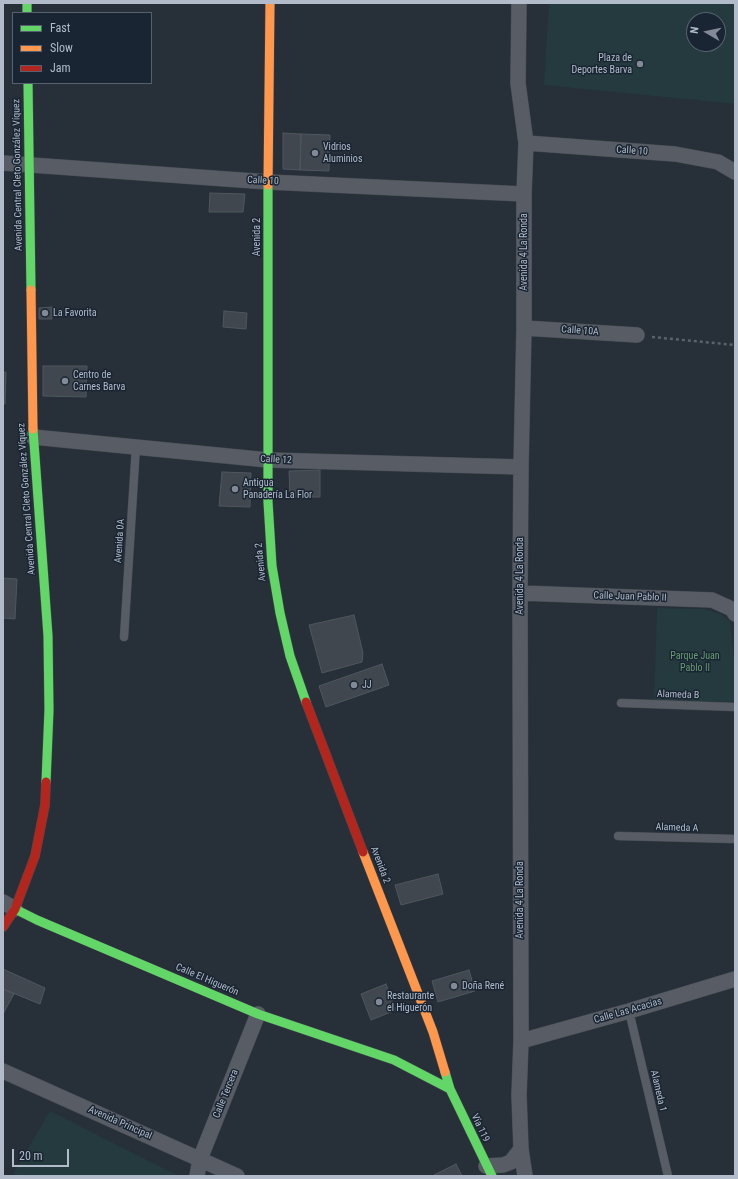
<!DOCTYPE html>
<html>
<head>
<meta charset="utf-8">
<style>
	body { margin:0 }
	#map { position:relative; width:738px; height:1179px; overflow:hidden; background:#272f38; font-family:"Roboto Condensed",sans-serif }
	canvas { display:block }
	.frame { position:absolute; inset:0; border:4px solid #b1bbc9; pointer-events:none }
	.legend { position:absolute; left:12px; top:12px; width:140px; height:72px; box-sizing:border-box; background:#1a2533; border:1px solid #56616f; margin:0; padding:5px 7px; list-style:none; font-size:12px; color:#b1bbc9 }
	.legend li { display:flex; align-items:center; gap:8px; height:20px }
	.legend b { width:20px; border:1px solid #56616f }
	.north { position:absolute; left:686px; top:12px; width:40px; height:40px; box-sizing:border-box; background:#1a2533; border:1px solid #56616f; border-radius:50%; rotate:279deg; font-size:11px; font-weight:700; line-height:16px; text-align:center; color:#b1bbc9 }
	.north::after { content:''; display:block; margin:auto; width:14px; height:18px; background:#818a96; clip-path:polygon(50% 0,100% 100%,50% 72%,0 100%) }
	.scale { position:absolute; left:12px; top:1149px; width:57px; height:18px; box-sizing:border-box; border:2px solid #b1bbc9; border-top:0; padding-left:5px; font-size:12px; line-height:14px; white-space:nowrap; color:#b1bbc9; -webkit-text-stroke:3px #1a2533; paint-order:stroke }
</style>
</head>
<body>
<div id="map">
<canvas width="738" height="1179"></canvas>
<div class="frame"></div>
<ul class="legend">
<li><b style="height:5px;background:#63d668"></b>Fast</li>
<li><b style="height:5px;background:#ff974d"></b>Slow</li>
<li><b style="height:5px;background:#b3261e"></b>Jam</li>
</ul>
<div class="north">N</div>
<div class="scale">20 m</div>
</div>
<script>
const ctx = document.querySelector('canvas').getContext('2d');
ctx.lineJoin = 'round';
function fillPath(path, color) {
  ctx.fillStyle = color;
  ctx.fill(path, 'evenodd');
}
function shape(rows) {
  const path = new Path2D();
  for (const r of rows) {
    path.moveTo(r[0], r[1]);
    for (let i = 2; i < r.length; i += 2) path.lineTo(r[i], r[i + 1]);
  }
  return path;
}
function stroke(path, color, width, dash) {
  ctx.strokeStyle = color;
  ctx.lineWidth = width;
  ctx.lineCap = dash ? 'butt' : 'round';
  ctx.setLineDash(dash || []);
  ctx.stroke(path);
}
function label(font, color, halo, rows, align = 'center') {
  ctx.font = font + ' "Roboto Condensed",sans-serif';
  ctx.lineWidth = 3;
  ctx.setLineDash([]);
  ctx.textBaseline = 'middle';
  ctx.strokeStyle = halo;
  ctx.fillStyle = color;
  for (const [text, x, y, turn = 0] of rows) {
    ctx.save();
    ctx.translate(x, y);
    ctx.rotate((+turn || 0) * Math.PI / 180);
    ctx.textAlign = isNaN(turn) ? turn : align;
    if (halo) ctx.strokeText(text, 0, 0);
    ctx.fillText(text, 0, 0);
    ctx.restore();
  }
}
const green = shape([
	[549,3,735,3,735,104,544,85],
	[694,20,718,20,718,44,694,44],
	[657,608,703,609,721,614,730,622,735,667,735,702,654,700],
	[50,1111,177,1175,177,1176,16,1176,13,1174]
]);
const building = shape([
	[283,133,301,134,300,170,283,169,283,133],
	[301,134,330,135,329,171,300,170,301,134],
	[210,193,245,194,243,212,209,212,210,193],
	[52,307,52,319,39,319,39,308,52,307],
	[224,311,247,313,246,329,223,327,224,311],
	[43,366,87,366,86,397,43,396,43,366],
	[3,372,6,372,5,404,3,404,3,372],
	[320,470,320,497,290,497,289,471,320,470],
	[222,472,251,473,250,507,219,506,222,472],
	[3,578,17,579,15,619,3,618,3,578],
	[354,615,363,653,362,662,322,673,309,625,354,615],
	[382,664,389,685,326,707,319,686,382,664],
	[438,874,443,894,401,905,395,885,438,874],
	[3,969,45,988,40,1004,3,989,3,969],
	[469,970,475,991,438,1002,432,981,469,970],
	[386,984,396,1010,371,1020,361,994,386,984],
	[3,989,14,994,3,1014,3,989],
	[456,1164,462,1176,436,1176,434,1175,456,1164]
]);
const path = shape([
	[652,337,735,345]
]);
const lane = shape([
	[124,637,136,446],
	[621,703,735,707],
	[618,836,735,839],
	[629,1011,668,1176]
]);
const street = shape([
	[519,3,518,83,526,143,524,194,524,328,521,467,520,593,521,1041,519,1095,521,1149,525,1176],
	[526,143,675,154,718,162,735,172],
	[3,163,268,182,524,194],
	[524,328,637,335],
	[33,437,268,460,521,467],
	[520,593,712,600,732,609,735,614],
	[3,902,15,909],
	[521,1041,629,1011,735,979],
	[3,1071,237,1176],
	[486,1166,503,1165,511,1162,521,1149],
	[197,1176,200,1159,258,1014]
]);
const fast = shape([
	[27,3,27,13],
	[28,83,31,290],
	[268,185,268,502,272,566,280,613,290,656,306,702],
	[33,429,48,636,49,710,46,782],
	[15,909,37,920,258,1014,394,1060,450,1089],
	[445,1072,450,1089,492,1176]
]);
const slow = shape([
	[268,185,270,3],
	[31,290,33,429],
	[363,852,433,1032,445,1072]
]);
const jam = shape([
	[306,702,363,852],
	[3,927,15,909,35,856,45,805,46,782]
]);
const markers = [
	[640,64,4,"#818a96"],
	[315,153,4,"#818a96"],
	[45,313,4,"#818a96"],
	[65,381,4,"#818a96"],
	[235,489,4,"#818a96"],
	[354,685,4,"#818a96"],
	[454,986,4,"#818a96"],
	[379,1002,4,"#818a96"]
];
const poiNames = [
	["Plaza de",632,58,"right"],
	["Deportes Barva",632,70,"right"],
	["Vidrios",323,147],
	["Aluminios",323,159],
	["La Favorita",53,313],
	["Centro de",73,375],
	["Carnes Barva",73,387],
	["Antigua",243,483],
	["Panadería La Flor",243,495],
	["JJ",362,685],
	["Doña René",462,986],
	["Restaurante",387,996],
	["el Higuerón",387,1008]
];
const streetNames = [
	["Calle 10",632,151,4],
	["Avenida Central Cleto González Víquez",18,175,-91],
	["Calle 10",263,181,3],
	["Avenida 2",257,237,-90],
	["Avenida 4 La Ronda",524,252,-90],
	["Calle 10A",580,331,4],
	["Calle 12",276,460,3],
	["Avenida Central Cleto González Víquez",27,499,-94],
	["Avenida 0A",120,541,-86],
	["Avenida 2",261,562,-96],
	["Avenida 4 La Ronda",520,576,-90],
	["Calle Juan Pablo II",630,597,2],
	["Alameda B",678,695,2],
	["Alameda A",677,828,2],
	["Avenida 2",380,865,69],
	["Avenida 4 La Ronda",520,900,-90],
	["Calle El Higuerón",207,980,23],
	["Calle Las Acacias",628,1011,-16],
	["Alameda 1",658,1091,77],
	["Calle Tercera",226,1094,-68],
	["Avenida Principal",120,1123,24],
	["Vía 119",480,1128,65]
];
const parkNames = [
	["Parque Juan",695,656],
	["Pablo II",695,668]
];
fillPath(green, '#243a3e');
fillPath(building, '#40474e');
stroke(building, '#4f565f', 1);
stroke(lane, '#464b52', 9);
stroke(street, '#464b52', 16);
stroke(fast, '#464b52', 10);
stroke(slow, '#464b52', 10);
stroke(jam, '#464b52', 10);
stroke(path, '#5b6269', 2.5, [3, 3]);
stroke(lane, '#585d65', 8);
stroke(street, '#585d65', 15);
stroke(fast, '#63d668', 9);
stroke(slow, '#ff974d', 9);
stroke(jam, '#b3261e', 9);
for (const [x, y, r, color] of markers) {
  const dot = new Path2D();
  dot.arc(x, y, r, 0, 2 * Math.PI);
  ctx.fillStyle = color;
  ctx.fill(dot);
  stroke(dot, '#1a2533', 1.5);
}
label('10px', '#b1bbc9', '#1a2533', poiNames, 'left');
label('10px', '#b1bbc9', '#1a2533', streetNames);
label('10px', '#669c71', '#1a2533', parkNames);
</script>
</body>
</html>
